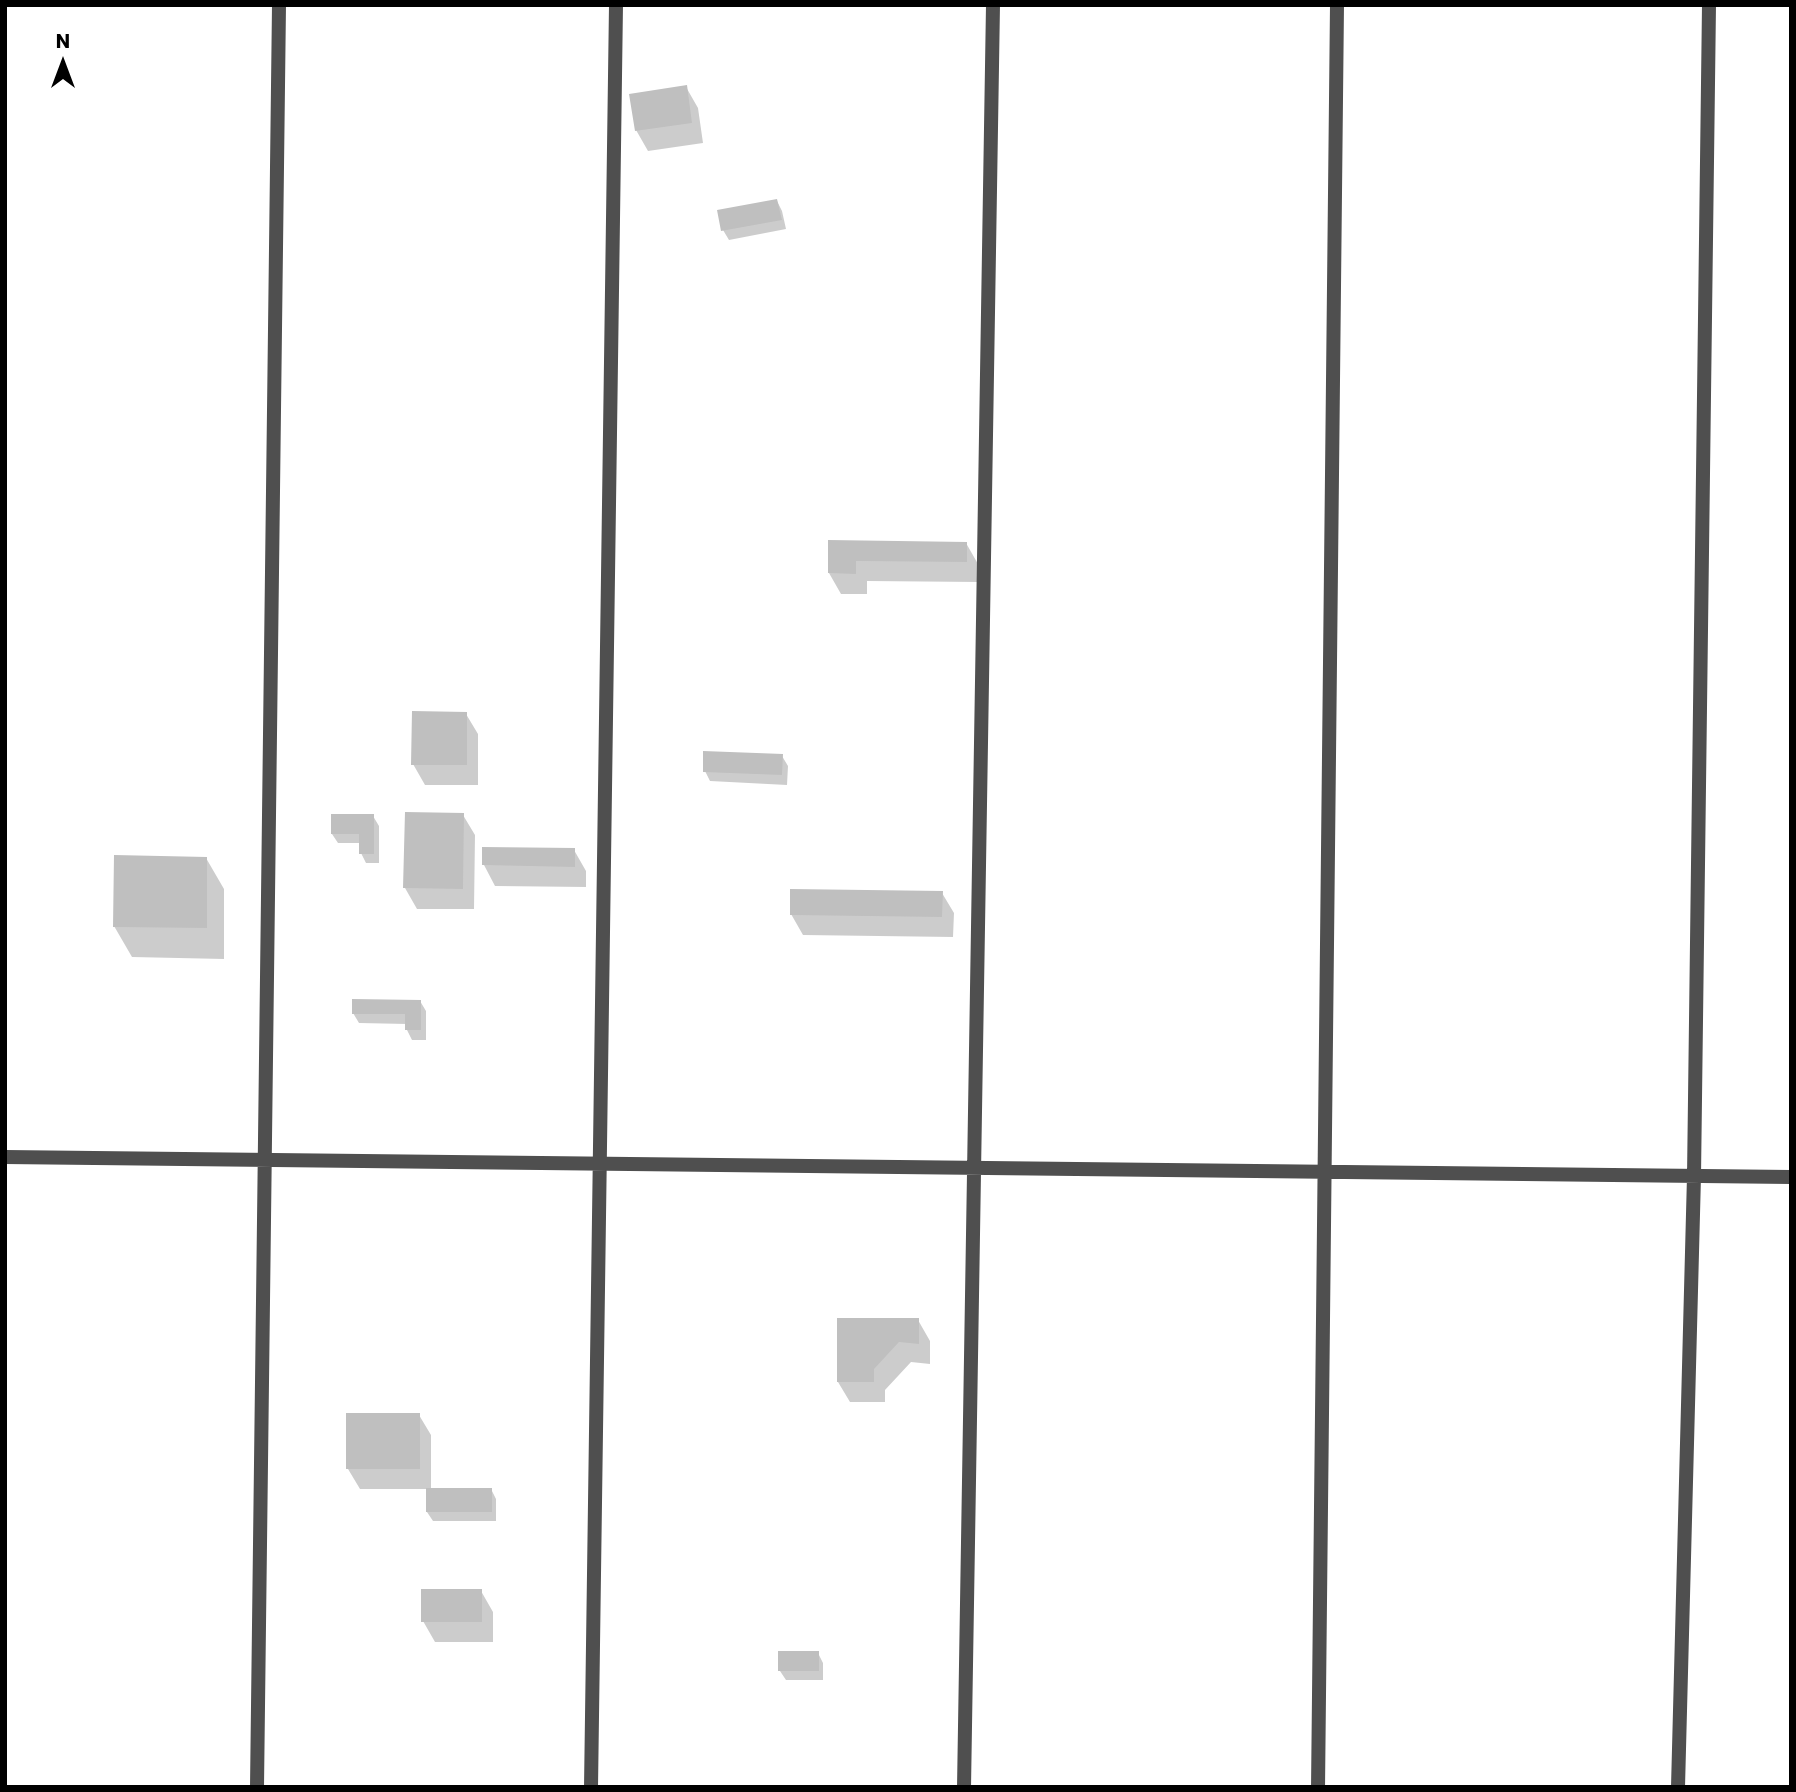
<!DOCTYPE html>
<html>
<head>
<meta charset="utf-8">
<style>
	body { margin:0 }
	#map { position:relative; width:1796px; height:1792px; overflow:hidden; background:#fff; font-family:Poppins,sans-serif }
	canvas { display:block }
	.frame { position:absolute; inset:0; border:7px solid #000; pointer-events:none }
	.north { position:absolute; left:28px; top:28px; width:70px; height:70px; -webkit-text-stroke:5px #fff; paint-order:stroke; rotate:0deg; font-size:19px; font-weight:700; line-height:28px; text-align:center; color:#000 }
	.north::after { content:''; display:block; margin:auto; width:24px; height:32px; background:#000; clip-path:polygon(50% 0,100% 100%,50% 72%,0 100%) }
</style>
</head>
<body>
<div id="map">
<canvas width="1796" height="1792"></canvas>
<div class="frame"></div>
<div class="north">N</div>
</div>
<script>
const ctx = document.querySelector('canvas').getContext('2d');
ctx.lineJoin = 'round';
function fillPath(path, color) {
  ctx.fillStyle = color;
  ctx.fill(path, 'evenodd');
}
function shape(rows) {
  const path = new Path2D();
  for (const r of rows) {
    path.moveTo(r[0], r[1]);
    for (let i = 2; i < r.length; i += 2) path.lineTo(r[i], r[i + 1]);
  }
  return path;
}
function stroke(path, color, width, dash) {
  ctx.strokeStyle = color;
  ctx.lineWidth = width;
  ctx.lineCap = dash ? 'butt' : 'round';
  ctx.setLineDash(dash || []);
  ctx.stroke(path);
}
const shadow = shape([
	[686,87,698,108,703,143,648,151,636,130],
	[777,201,782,211,786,229,729,240,723,230],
	[830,542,966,543,978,564,978,582,867,581,867,594,841,594,829,573],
	[466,714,478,734,478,785,425,785,413,764],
	[782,756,788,766,787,785,710,781,705,771],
	[463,815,475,835,474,909,417,909,405,888],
	[373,816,379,826,379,863,366,863,361,853,361,843,338,843,332,834],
	[574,850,586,871,586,887,495,886,484,865],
	[206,858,224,889,224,959,132,957,114,926],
	[942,893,954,913,953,937,803,935,791,914],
	[420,1001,426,1011,426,1040,412,1040,407,1030,407,1024,359,1023,353,1013],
	[918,1320,930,1341,930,1364,911,1362,885,1390,885,1402,850,1402,838,1382],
	[419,1415,431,1435,431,1489,491,1489,496,1499,496,1521,433,1521,427,1512,427,1489,360,1489,348,1469],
	[481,1591,493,1612,493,1642,435,1642,423,1621],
	[818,1653,823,1663,823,1680,786,1680,780,1671]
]);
const building = shape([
	[687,85,692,123,635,131,629,94],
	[777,199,782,220,721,231,717,210],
	[828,540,967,542,967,562,856,561,856,574,828,573],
	[412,711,467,712,467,765,411,765],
	[703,751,783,754,782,775,703,772],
	[405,812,464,813,463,889,403,888],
	[331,814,374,814,374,854,359,854,359,834,331,834],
	[482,847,575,848,575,867,482,865],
	[114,855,207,857,207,928,113,927],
	[790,889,943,891,942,917,790,915],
	[352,999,421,1000,421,1030,405,1030,405,1014,352,1014],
	[837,1318,919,1318,919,1344,899,1342,874,1369,874,1382,837,1382],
	[346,1413,420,1413,420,1469,346,1469],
	[426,1488,492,1488,492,1512,426,1512],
	[421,1589,482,1589,482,1622,421,1622],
	[778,1651,819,1651,819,1671,778,1671]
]);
const minor = shape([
	[5,1157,1791,1177],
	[257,1787,279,5],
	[591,1787,616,5],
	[964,1787,993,5],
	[1318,1787,1337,5],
	[1678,1787,1694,1176,1709,5]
]);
fillPath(shadow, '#0003');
fillPath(building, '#bfbfbf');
stroke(minor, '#4f4f4f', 14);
</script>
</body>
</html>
